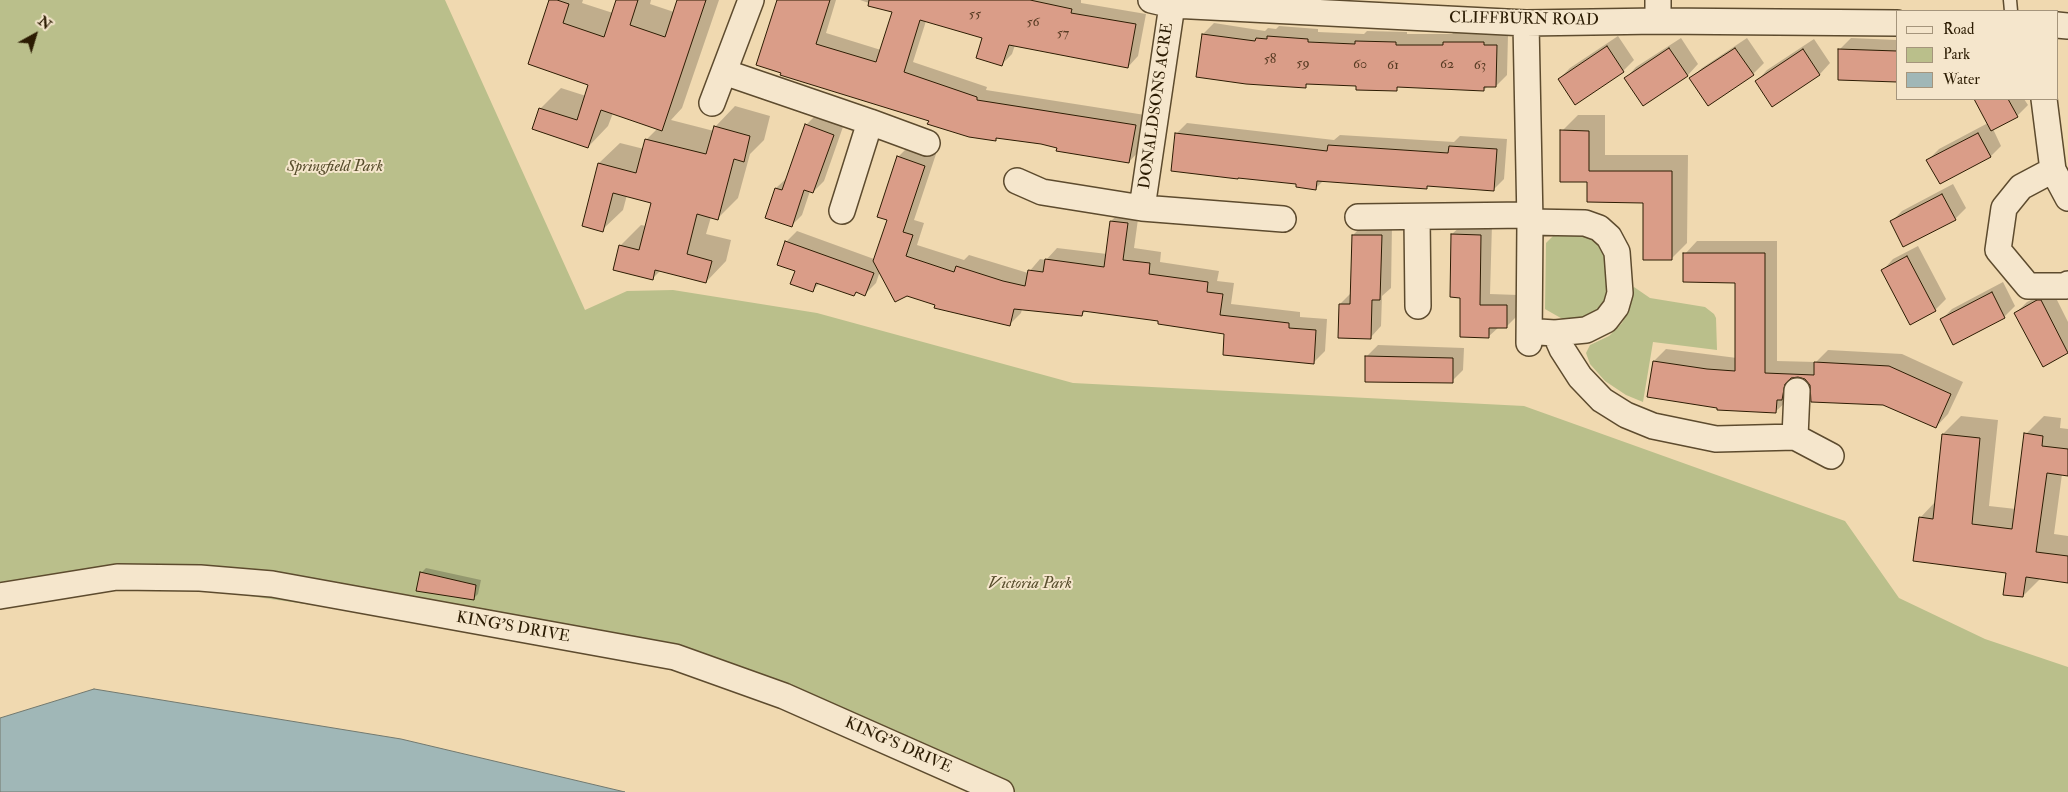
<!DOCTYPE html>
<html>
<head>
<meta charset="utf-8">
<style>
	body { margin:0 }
	#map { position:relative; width:2068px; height:792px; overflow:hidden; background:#f0d9b0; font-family:"IM FELL Double Pica",serif }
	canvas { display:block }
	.legend { position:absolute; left:1896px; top:10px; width:162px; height:90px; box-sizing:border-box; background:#f5e6cc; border:1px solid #a5957c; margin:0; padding:6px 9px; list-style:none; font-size:15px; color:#2c1c03 }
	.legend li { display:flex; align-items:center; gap:10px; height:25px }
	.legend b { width:25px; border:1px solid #a5957c }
	.north { position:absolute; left:10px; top:10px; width:50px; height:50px; -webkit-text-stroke:4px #f5e6cc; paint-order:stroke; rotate:39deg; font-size:14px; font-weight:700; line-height:20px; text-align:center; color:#2c1c03 }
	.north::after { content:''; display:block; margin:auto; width:18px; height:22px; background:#2c1c03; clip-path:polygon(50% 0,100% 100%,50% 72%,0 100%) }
</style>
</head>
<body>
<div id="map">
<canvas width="2068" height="792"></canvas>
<ul class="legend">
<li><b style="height:6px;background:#f5e6cc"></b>Road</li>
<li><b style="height:14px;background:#babf8b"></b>Park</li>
<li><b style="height:14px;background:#a0b7b7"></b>Water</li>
</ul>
<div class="north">N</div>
</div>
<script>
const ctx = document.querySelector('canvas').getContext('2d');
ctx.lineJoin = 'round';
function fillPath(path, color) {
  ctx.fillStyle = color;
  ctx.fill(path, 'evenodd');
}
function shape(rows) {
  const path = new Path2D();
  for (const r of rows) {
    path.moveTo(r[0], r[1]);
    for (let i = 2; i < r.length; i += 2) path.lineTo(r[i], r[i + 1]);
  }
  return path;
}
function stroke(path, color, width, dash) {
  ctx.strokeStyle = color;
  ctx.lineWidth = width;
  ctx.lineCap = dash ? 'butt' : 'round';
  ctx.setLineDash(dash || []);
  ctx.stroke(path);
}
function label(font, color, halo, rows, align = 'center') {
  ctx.font = font + ' "IM FELL Double Pica",serif';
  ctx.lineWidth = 4;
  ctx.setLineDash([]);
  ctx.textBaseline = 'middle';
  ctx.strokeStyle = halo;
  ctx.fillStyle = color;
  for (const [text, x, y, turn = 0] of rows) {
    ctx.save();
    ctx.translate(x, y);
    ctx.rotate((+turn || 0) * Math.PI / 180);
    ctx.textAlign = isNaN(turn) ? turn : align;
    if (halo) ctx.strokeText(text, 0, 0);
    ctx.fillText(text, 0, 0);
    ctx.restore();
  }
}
const green = shape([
	[0,0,445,0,585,310,627,291,673,290,817,313,1073,383,1524,406,1845,521,1899,598,1985,639,2068,667,2068,792,985,792,675,657,117,577,0,596],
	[1566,230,1594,235,1607,256,1608,297,1597,316,1566,321,1545,309,1546,243,1554,235],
	[1634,287,1650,298,1705,307,1714,314,1716,318,1717,350,1653,342,1643,402,1626,395,1605,381,1590,364,1586,353,1590,345,1609,336,1622,323,1630,308,1631,290]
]);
const water = shape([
	[94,689,401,739,625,792,0,792,0,718,94,689]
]);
const shadow = shape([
	[551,0,583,0,582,3,613,13,618,0,651,0,650,4,674,12,679,0,719,0,682,108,671,120,714,131,715,127,735,106,770,116,764,140,750,154,738,198,718,218,711,217,706,234,731,240,726,261,706,282,661,270,652,279,615,269,621,245,641,225,646,226,653,202,627,195,623,210,602,230,583,226,599,163,620,143,644,149,646,140,658,128,613,113,608,126,588,147,540,109,561,88,586,96,590,84],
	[777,0,836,0,826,33,881,50,893,11,860,0,1081,0,1081,3,1146,14,1138,56,1128,67,1015,45,1012,54,1002,64,983,37,926,21,913,62,987,87,986,90,1145,115,1139,151,1129,162,1042,143,998,137,995,140,782,74],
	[1214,23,1265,31,1268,28,1276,29,1279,26,1318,29,1318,32,1364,34,1367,31,1407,32,1407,34,1452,34,1455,31,1495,32,1494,35,1508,35,1507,75,1496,86,1488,86,1484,90,1400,86,1396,89,1357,85,1309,83,1305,86,1197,75,1203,34],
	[1618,36,1634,60,1623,71,1559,79,1570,68],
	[1681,38,1698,64,1688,75,1643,104,1626,78,1636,67],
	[1747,38,1764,63,1753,74,1691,78,1702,68],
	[1851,38,1897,40,1897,80,1840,49],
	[1814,39,1830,63,1820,74,1773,105,1757,81,1767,70],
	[1975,99,2024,99,2028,105,2017,116,1993,129,2001,146,1991,156,1940,183,1928,160,1939,149,1988,123],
	[817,114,844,124,824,181,813,192,810,191,802,215,791,226,767,217,776,188,788,177,806,125],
	[1578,115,1605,115,1605,155,1688,155,1687,243,1671,259,1644,201,1589,181,1562,131],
	[1187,123,1334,140,1340,135,1454,142,1460,136,1507,139,1504,179,1493,190,1429,185,1426,188,1324,180,1316,188,1176,134],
	[910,145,936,154,914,220,924,223,917,245,964,260,969,255,1028,273,1040,259,1046,260,1057,248,1107,254,1111,221,1123,210,1139,212,1134,248,1161,252,1160,262,1219,271,1217,281,1234,283,1231,304,1300,312,1300,317,1327,319,1325,351,1313,363,1226,333,1160,320,1086,310,1082,315,1022,309,1021,313,1009,325,936,304,880,271,876,283,865,294,857,292,854,295,820,283,812,291,796,271,786,242,797,231,874,259,888,220,898,157],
	[1953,184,1966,208,1955,219,1892,221,1902,211],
	[1364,224,1392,225,1391,288,1382,296,1381,326,1371,337,1340,304,1351,293,1353,235],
	[1463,224,1492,224,1490,294,1518,295,1517,316,1506,327,1499,327,1488,337,1462,296,1452,234],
	[1697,241,1777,241,1777,361,1816,362,1828,350,1902,354,1963,382,1948,414,1936,427,1883,404,1811,384,1806,378,1796,376,1794,387,1788,400,1775,412,1718,407,1654,361,1666,349,1737,358,1737,281,1685,254],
	[1918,246,1946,299,1935,310,1883,270,1893,259],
	[2003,282,2015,306,2004,317,1954,343,1942,319,1952,309],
	[2052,290,2068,322,2068,352,2044,365,2016,313,2027,302],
	[1378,345,1464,348,1463,370,1452,381,1367,356],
	[1961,416,1998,420,1989,506,2016,509,2026,434,2044,416,2061,418,2060,428,2068,429,2068,475,2062,474,2054,534,2068,536,2068,582,2041,578,2023,596,2007,572,1920,518,1936,501,1943,434],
	[426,568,481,580,478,594,473,599,421,573]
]);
const building = shape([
	[549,0,557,0,569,4,563,23,604,37,616,0,638,0,630,25,665,37,677,0,706,0,662,131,601,110,588,148,532,129,539,108,577,120,588,85,528,64,549,0],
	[777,0,830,0,816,44,876,62,892,12,868,6,869,0,1030,0,1072,9,1071,13,1136,24,1128,68,1009,45,1002,66,976,58,982,38,920,20,904,72,977,97,977,100,1136,125,1129,163,1056,151,1057,148,1041,144,996,138,996,141,969,137,927,124,929,121,780,75,781,73,756,65,777,0],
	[1202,34,1255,41,1256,38,1267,39,1267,36,1308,39,1308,42,1355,44,1355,41,1396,42,1396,45,1443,45,1443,42,1484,42,1484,45,1497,45,1496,87,1484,87,1484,91,1397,87,1397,91,1356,90,1356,86,1306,84,1306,88,1246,84,1196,77,1202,34],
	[1607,46,1624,72,1575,105,1558,79,1607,46],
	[1669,48,1688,76,1643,106,1624,78,1669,48],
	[1735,48,1754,75,1708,106,1689,78,1735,48],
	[1803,49,1820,75,1772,107,1755,81,1803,49],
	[1838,49,1897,51,1897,82,1838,80,1838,49],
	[1974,99,2008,99,2018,117,1991,131,1974,99],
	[805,124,834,135,813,193,804,190,792,227,765,218,775,188,782,190,805,124],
	[714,126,750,136,744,162,734,159,718,220,697,214,687,254,712,261,706,283,655,270,653,280,613,270,619,245,639,250,651,203,613,193,603,232,582,226,598,163,636,173,645,139,706,154,714,126],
	[1560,130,1589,131,1589,171,1672,171,1672,260,1643,260,1643,203,1587,202,1587,182,1560,182,1560,130],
	[1175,133,1327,151,1328,145,1448,153,1449,146,1497,149,1494,191,1427,186,1427,189,1317,181,1316,190,1296,187,1296,184,1238,178,1238,179,1171,171,1175,133],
	[1978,133,1991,157,1940,184,1926,160,1978,133],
	[897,156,925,166,903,232,913,235,906,256,954,272,956,266,1003,281,1025,286,1028,270,1043,272,1045,259,1104,267,1110,221,1128,223,1123,260,1150,263,1149,274,1208,282,1207,292,1223,294,1220,315,1289,323,1289,328,1316,330,1314,364,1223,355,1224,334,1158,324,1158,321,1083,311,1082,316,1014,309,1010,326,934,308,935,305,907,296,895,302,873,261,887,220,877,217,897,156],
	[1942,194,1956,220,1903,247,1890,221,1942,194],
	[1451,234,1481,235,1480,305,1507,305,1507,328,1489,328,1489,338,1460,337,1460,298,1450,297,1451,234],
	[1352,235,1382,235,1380,300,1372,300,1371,339,1338,338,1339,304,1350,304,1352,235],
	[785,241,874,273,865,296,856,292,854,296,816,283,813,292,790,284,795,271,777,265,785,241],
	[1683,253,1765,253,1765,373,1814,375,1814,362,1889,366,1951,394,1936,428,1883,405,1811,402,1810,385,1805,379,1798,377,1791,378,1785,384,1782,400,1777,400,1776,413,1717,410,1717,408,1647,397,1653,361,1707,369,1735,371,1735,283,1683,282,1683,253],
	[1907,256,1936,311,1910,325,1881,270,1907,256],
	[1992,292,2005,318,1953,345,1940,319,1992,292],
	[2037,300,2041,300,2068,353,2043,367,2014,313,2037,300],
	[1365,356,1453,358,1453,383,1365,382,1365,356],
	[2024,433,2043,436,2042,446,2068,449,2068,476,2047,473,2036,552,2068,556,2068,583,2026,577,2023,597,2003,595,2006,573,1913,561,1919,517,1933,519,1942,434,1980,438,1972,524,2012,529,2024,433],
	[420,572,476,585,474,600,416,591,420,572]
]);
const service = shape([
	[2010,0,2011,11]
]);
const minor = shape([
	[1151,0,1172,5,1526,23,1658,21,1897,23],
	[1658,0,1658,21],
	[1526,23,1530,222,1529,343],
	[2057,25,2068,26],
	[724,72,870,122,842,211],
	[2044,99,2053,170,2068,198],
	[712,103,751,0],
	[870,122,927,143],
	[2053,170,2021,187,2004,208,1998,250,2028,286,2065,286,2068,284],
	[1017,181,1042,192,1142,208,1283,219],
	[1142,208,1172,5],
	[1358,217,1529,215],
	[1417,217,1418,306],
	[1530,222,1585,223,1599,228,1609,237,1617,252,1620,293,1616,307,1606,320,1586,330,1555,333,1539,332],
	[1555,333,1562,349,1580,377,1602,400,1626,415,1653,426,1716,439,1795,437,1831,456],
	[1795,437,1797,391],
	[0,596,117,577,200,578,272,584,675,657,784,696,1001,792]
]);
const numberNames = [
	["55",975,15],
	["56",1033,23],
	["57",1063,34],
	["58",1270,60],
	["59",1303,64],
	["60",1360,65],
	["62",1447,65],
	["61",1393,66],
	["63",1480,66]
];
const streetNames = [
	["CLIFFBURN ROAD",1524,20,1],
	["DONALDSONS ACRE",1157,106,-82],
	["KING'S DRIVE",513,628,10],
	["KING'S DRIVE",898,746,24]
];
const parkNames = [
	["Springfield Park",335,168],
	["Victoria Park",1030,585]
];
fillPath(green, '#babf8b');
fillPath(water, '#a0b7b7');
stroke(water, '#72796f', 1);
fillPath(shadow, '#0003');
fillPath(building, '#da9d88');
stroke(building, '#2c1c03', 1);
stroke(service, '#5d4b2e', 15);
stroke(minor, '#5d4b2e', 28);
stroke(service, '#f5e6cc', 12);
stroke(minor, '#f5e6cc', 25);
label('14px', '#583c24', null, numberNames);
label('16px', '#2c1c03', '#f5e6cc', streetNames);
label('italic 16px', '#574d2c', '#f5e6cc', parkNames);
</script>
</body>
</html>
